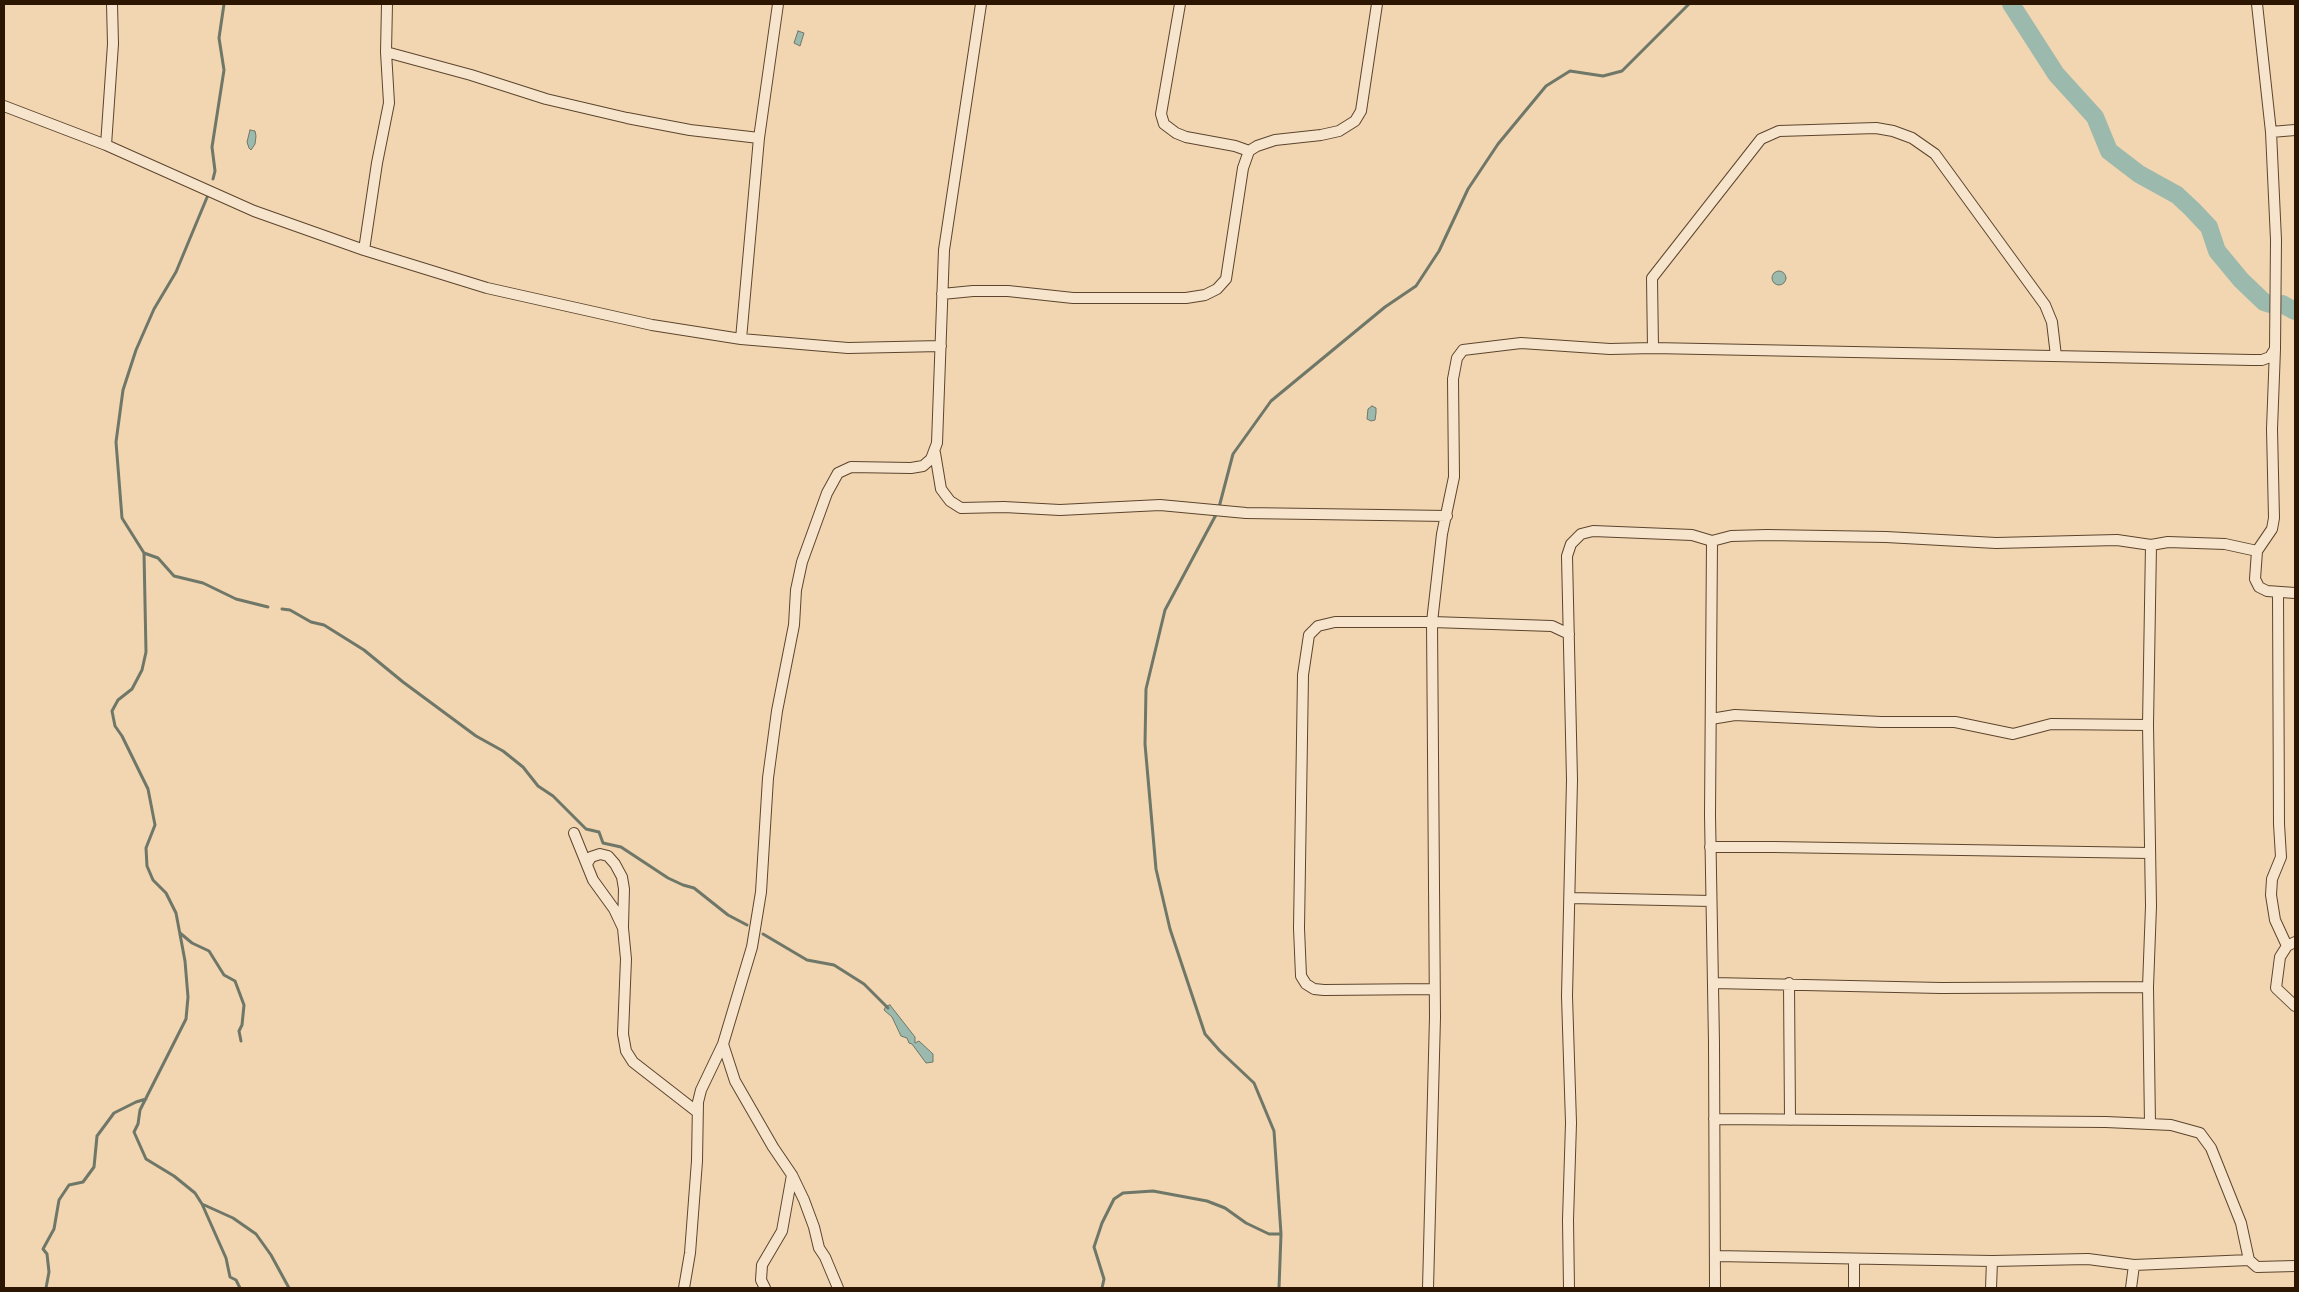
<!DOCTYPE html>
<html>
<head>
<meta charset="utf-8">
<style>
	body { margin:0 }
	#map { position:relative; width:2299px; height:1292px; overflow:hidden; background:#f1d6b1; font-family:"Sorts Mill Goudy",serif }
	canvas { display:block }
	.frame { position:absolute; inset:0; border:5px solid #2c1501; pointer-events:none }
</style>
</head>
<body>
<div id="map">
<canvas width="2299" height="1292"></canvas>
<div class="frame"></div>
</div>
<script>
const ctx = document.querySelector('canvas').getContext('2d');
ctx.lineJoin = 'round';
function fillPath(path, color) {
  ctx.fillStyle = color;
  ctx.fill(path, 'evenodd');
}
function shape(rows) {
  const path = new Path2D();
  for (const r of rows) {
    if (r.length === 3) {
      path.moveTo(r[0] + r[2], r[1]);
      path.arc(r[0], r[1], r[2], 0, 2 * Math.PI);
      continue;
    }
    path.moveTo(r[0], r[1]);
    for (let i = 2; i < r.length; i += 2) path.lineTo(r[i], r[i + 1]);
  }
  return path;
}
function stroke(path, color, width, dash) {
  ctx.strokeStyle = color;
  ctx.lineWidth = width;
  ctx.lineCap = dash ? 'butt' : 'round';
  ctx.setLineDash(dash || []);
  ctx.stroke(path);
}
const water = shape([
	[798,31,804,33,800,46,794,43,798,31],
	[250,130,255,131,256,136,255,144,251,150,249,148,247,142,250,130],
	[1779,278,7],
	[1372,406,1376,408,1376,413,1375,420,1371,421,1367,419,1368,409,1372,406],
	[890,1005,915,1037,915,1043,919,1041,933,1054,933,1062,926,1063,912,1044,909,1043,907,1038,901,1036,892,1017,884,1010,886,1006,890,1005]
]);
const stream = shape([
	[213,179,215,171,212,147,224,70,219,38,224,4],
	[208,195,176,272,154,309,136,350,123,390,116,442,122,518,144,553,146,652,142,670,132,689,118,700,112,711,115,726,122,736,148,789,155,825,146,848,147,866,153,880,166,893,176,913,185,961,188,997,186,1019,140,1110,138,1124,134,1132,146,1159,174,1176,195,1193,202,1204,233,1218,256,1234,271,1255,289,1288],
	[144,553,158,558,174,576,203,583,236,599,268,607],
	[282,609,290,610,311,622,324,625,364,650,403,682,476,736,503,751,523,767,538,786,553,796,586,829,599,832,603,843,621,847,668,878,683,885,694,888,728,915,747,925],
	[180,933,192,943,209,951,224,975,235,981,244,1005,242,1025,239,1031,241,1041],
	[763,934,807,960,834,965,864,984,888,1008],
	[202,1204,226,1258,230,1277,236,1280,240,1288],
	[46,1288,49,1272,47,1254,43,1249,54,1229,59,1200,69,1185,83,1182,94,1167,97,1136,114,1113,136,1102,146,1099],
	[1102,1288,1104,1279,1094,1247,1102,1223,1114,1199,1123,1193,1153,1191,1207,1201,1225,1208,1246,1223,1269,1234,1281,1234],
	[1279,1288,1281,1234,1274,1131,1254,1083,1220,1051,1205,1034,1170,929,1156,869,1145,744,1146,689,1165,610,1218,511,1233,454,1271,401,1385,307,1416,286,1439,251,1468,189,1498,144,1546,86,1570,71,1603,76,1622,71,1689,4]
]);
const river = shape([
	[2011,4,2056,74,2095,117,2109,151,2139,174,2177,195,2192,209,2209,227,2217,251,2241,280,2264,302,2270,304],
	[2282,304,2295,311]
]);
const minor = shape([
	[1180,4,1161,114,1164,124,1176,133,1186,137,1235,146,1249,151],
	[386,52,471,75,546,99,627,118,690,130,759,138],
	[4,106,106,145,254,211,364,250,487,288,652,325,741,339,848,348,941,346],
	[2271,132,2295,130],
	[106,145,113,44,112,4],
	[364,250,377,163,389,103,386,52,387,4],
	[942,294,973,291,1008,291,1073,298,1186,298,1205,295,1217,289,1226,279,1243,168,1249,151,1257,146,1275,140,1321,135,1339,131,1355,121,1361,111,1377,4],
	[741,339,759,138,778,4],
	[1653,348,1652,278,1761,139,1779,131,1876,128,1893,131,1912,138,1935,154,2045,305,2052,322,2056,356],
	[2275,349,2272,429,2274,518,2272,529,2257,551,2255,579,2259,587,2267,591,2295,593],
	[935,453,941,489,950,501,961,508,1004,507,1060,510,1160,505,1246,513,1447,516],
	[1712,541,1710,815,1714,1043,1715,1288],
	[2278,593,2279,824,2281,857,2272,879,2271,895,2275,920,2287,946],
	[1711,719,1735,715,1881,722,1955,722,2013,734,2051,724,2148,725],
	[574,833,593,880,614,909,623,928,626,959,623,1034,626,1051,633,1062,696,1111],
	[1710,847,1774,847,2150,853],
	[587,864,591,857,600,854,608,856,615,864,622,877,624,889,623,926],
	[1570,898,1711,901],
	[2295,942,2287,946,2280,957,2276,988,2295,1006],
	[1713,983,1941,988,2148,987],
	[1789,983,1790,1120],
	[1433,989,1324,990,1314,989,1306,984,1301,976,1299,928,1303,675,1309,635,1318,626,1335,622,1432,622,1552,626,1569,634],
	[723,1044,735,1081,773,1147,792,1175,804,1200,814,1227,819,1248,825,1257,838,1288],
	[1714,1119,2106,1122,2171,1125,2200,1133,2211,1148,2241,1223,2249,1260,2257,1267,2295,1266],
	[2150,1124,2148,987,2151,906,2148,725,2151,545],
	[1715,1256,1992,1261,2088,1259,2134,1265,2249,1260],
	[1854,1259,1854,1288],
	[684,1288,690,1253,697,1161,698,1102,701,1090,723,1044,752,947,761,892,768,778,777,711,794,625,796,590,802,562,827,493,838,473,851,467,911,468,923,466,931,459,937,443,944,250,981,4],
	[765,1288,761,1280,762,1265,782,1231,792,1175],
	[1428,1288,1435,1017,1432,622,1442,534,1454,477,1453,379,1457,358,1463,350,1521,343,1610,349,1653,348,2252,360,2262,360,2270,357,2275,349,2276,240,2271,132,2257,4],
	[1569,1288,1568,1220,1571,1123,1567,996,1572,780,1567,556,1571,544,1581,534,1593,531,1692,535,1712,541,1731,536,1767,535,1886,537,1996,543,2117,540,2151,545,2168,542,2225,544,2257,551],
	[1991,1288,1992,1261],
	[2131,1288,2134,1265]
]);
fillPath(water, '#9bb9ac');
stroke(water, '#6f7768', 1);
stroke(stream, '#6f7768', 3);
stroke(river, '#9bb9ac', 18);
stroke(minor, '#5d452d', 12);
stroke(minor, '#f6e4cc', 10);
</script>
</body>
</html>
